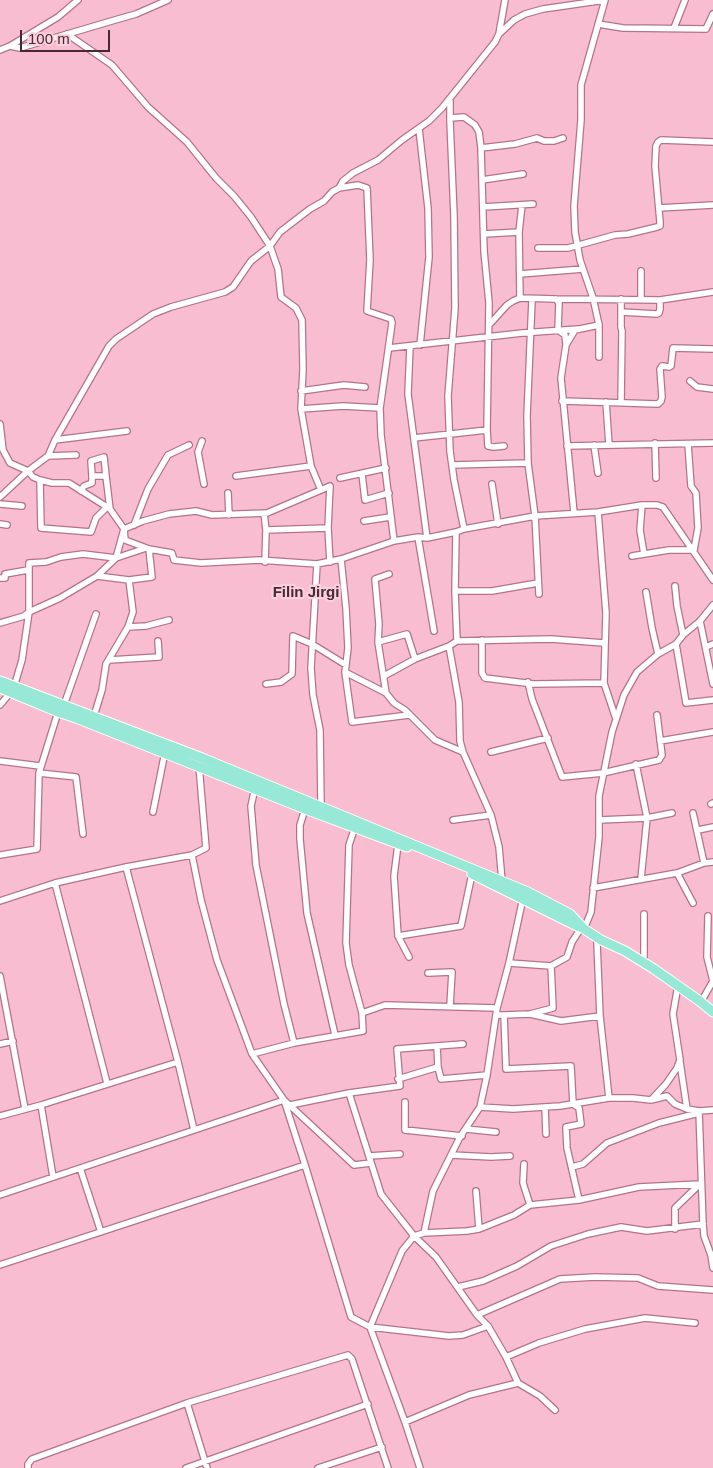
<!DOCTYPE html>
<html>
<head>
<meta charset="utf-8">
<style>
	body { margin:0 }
	#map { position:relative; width:713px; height:1468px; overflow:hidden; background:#f8bdd1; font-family:Helvetica,sans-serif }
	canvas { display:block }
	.scale { position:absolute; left:20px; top:30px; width:90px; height:22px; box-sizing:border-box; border:2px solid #462934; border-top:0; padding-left:6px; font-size:15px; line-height:18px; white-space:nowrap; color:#462934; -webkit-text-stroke:4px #fccfdd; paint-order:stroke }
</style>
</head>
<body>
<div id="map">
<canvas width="713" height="1468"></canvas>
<div class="scale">100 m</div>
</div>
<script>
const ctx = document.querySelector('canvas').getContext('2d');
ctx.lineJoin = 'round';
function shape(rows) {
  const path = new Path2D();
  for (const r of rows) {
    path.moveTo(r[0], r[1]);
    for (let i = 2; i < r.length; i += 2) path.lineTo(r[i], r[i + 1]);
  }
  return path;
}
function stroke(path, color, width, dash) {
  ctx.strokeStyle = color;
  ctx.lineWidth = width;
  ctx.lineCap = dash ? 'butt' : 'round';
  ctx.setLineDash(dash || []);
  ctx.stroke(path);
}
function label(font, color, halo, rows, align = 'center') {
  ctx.font = font + ' Helvetica,sans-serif';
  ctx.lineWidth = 4.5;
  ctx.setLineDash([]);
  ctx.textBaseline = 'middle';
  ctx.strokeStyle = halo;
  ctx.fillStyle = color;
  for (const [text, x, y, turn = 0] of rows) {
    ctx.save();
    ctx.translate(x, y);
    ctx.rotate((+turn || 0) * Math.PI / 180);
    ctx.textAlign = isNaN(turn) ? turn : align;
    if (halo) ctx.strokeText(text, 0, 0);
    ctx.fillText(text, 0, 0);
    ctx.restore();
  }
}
const minor = shape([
	[598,24,623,28,706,29,713,14],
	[674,28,685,0],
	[67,34,112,65,148,107,187,142,216,178,234,196,251,217,270,246,278,269,281,297,296,308,302,320,303,369,301,409,311,466,321,490,330,486,328,528,330,562],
	[499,34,514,20,525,14,543,9,605,0,581,85,581,120,574,206,575,232,580,260,593,298,599,325,599,357],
	[10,46,58,17,78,0],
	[0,50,10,46,20,48,115,20,136,14,168,0],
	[450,98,450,121,454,216,455,308,448,396,450,451,454,480,464,529],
	[450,118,464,117,475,125,479,132,481,148],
	[419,129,428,208,429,257,420,345],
	[482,180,523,174],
	[339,188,358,185,367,188,370,260,367,311,391,319,392,323,380,408,381,435,394,541],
	[483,207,533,204],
	[659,208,713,205],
	[484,234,519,232],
	[538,248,568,248,615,235,628,234,657,227,660,226,660,222,655,166,656,146,658,142,661,140,713,142],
	[520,274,583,269],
	[520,298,519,232,522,205],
	[556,299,660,300,713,292],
	[641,299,641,271],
	[532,300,527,416,528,463,535,516,539,594],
	[621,312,657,314,659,313,660,309,660,300],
	[489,325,507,305,513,301,520,298,556,299,559,303,558,330,565,335,566,344],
	[410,346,408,394,427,538],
	[389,348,522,333,578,329],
	[690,381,697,387,713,389],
	[301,391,344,385,365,387],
	[562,401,658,404,661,401,662,397,660,369,662,366,669,367,671,366,673,348,713,349],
	[606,402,609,445],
	[621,402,622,331,621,327,621,299],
	[301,409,343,406,380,408],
	[0,424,3,450,10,463,28,471,33,477,40,480,52,483,69,483,107,507,96,518,91,532,41,528,40,480],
	[487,430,488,446,494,447,504,446],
	[414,438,487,430,489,303,484,251,481,148,515,144,537,138,544,141,554,141,563,138],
	[55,440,127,431],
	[202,441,198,452,204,484],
	[655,443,656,478],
	[594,445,598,473],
	[567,446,713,443],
	[48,456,76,455],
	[452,465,528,463],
	[362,474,365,500,389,493],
	[106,476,110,509],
	[236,476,311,466],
	[340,478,386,468],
	[492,484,498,524],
	[81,491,84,486,92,483,92,476,106,476,104,457,91,461,92,476],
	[228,493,229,515],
	[0,497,28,471,48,456,55,440,109,346,116,339,153,314,171,307,225,292,233,287,251,261,270,246,280,232,310,209,324,201,332,192,339,188,343,181,353,173,378,160,402,140,429,121,442,108,495,42,499,34,505,0],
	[0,504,22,506],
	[642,505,640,530,644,554],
	[107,507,110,509,124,529,125,540,149,549,172,553,174,560,201,563,259,560,317,564,341,559,394,541,418,537,427,538,456,532,464,529,535,516,598,512,642,505,657,505,663,507,713,580],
	[598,512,606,613,604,683,616,719],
	[264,513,266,530,265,562],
	[574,513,561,378,566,345,575,330,599,325],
	[364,521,390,517],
	[0,524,7,525],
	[134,525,148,489,168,455,189,445],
	[266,530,328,528],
	[456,532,455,591,457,641],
	[418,537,434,631],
	[632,556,669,550,694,550,698,528,696,493,691,486,688,444],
	[341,559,346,608,348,648,346,665],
	[317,564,311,668,313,695,320,730,321,806],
	[97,576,129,580,152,577,149,549],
	[0,578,5,578,5,574,28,570],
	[675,586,677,606,683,635],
	[455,591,492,591,538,583],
	[646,592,652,628,658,654],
	[700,621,713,684],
	[0,623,24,616,29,612,60,598,97,576,116,558,124,529,143,521,169,514,196,511,212,515,267,513,321,490],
	[128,627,146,626,169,620],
	[482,640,482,673,485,678,534,684,604,683],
	[378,642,407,634,415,659],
	[676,644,686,703,713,700],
	[449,646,459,702,460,741,463,752],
	[706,647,713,644],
	[109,660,159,657,158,641],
	[345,672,352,722,409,715],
	[384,676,415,659,449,646,457,641,551,639,604,643],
	[528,682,532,699,562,777,603,773,659,760,662,755,657,715],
	[266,684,281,682,292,674,293,636,312,644,346,665,345,672,386,693,394,703,405,710,435,740,463,752,491,815,499,847,502,881],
	[14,687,22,660,29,612,29,563,46,562,61,557,83,554,116,558,146,548],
	[386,693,378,642,379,624,375,579,389,574],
	[0,705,11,692],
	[64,705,96,614],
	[94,716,102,690,106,664,128,627,133,612,129,580],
	[660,741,713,732],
	[491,752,548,738],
	[0,761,40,766],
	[636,764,647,818,641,879],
	[199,766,206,848,192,855,201,900,217,960,252,1054,284,1100,354,1165,371,1163],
	[39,773,76,777,83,834],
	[255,788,251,806,256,865,284,1004,294,1043],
	[711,804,713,803],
	[305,809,300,825,300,839,307,913,335,1035],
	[153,812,165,752],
	[693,813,704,863],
	[453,820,491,815],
	[599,820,647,818,672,813],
	[355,827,349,845,346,943,349,965,362,1013],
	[698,830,713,827],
	[398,844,394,876,398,936,461,926,472,874],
	[0,855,37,849,39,773,58,712],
	[126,867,178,1062,194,1130],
	[677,873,693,903],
	[55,883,107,1083],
	[593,888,677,873,704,863,713,862],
	[0,901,55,883,126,867,192,855],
	[644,914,644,962],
	[708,916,707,957,713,981],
	[584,929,591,912,599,837,599,796,612,732,624,695,637,672,658,654,676,644,683,635,700,621,713,605],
	[398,936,409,957],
	[509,963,551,966],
	[428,973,452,972,450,1006],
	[0,976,25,1109],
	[701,1002,713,981],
	[530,1014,553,1008,551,966,567,957,572,942,581,928],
	[497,1015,504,1015,506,1069,571,1066,573,1104,579,1108,581,1124,566,1127,567,1148,579,1200],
	[504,1015,530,1014,561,1021,600,1016],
	[0,1044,13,1041],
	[437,1046,438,1067,441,1079,487,1075],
	[252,1054,294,1043,363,1031,362,1013,385,1005,497,1008],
	[680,1062,687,1109],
	[398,1079,438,1067],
	[349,1093,381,1194,414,1236,436,1257,477,1315,488,1326,506,1357,518,1383,540,1396,555,1410],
	[609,1098,633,1098,651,1100,666,1084,677,1068,680,1060,673,1014,677,991],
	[651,1100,667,1096,675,1104,687,1109,699,1111,713,1110],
	[405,1102,405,1130,462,1136],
	[41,1105,53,1177],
	[290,1105,349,1093,400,1086,397,1049,463,1044],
	[480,1107,513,1109,560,1106,609,1098,600,1016,597,943],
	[545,1107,546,1134],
	[699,1111,703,1224,704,1236,711,1255],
	[0,1116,41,1105,178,1062],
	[466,1129,496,1132],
	[452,1155,491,1157,510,1156],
	[369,1156,400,1154],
	[524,1164,523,1183,530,1205],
	[572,1167,583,1164,607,1143,659,1123,695,1114,699,1111],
	[80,1168,101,1232],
	[476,1191,479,1229],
	[0,1195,284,1100,305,1165],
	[675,1229,675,1208,700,1184],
	[424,1233,467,1231,479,1229,514,1215,530,1205,579,1200,639,1187,700,1184],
	[713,1255,711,1255,713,1268],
	[0,1265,305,1165,351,1317,370,1327,449,1336,463,1335,488,1326],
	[458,1287,483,1281,517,1266,551,1246,588,1234,621,1227,647,1231,703,1224],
	[477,1315,560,1279,595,1277,638,1278,658,1286,713,1290],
	[506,1357,539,1343,585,1329,645,1318,695,1323],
	[187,1403,207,1468],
	[405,1422,469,1395,518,1383],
	[28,1468,28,1464,32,1459,187,1403,348,1355,352,1359,388,1468],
	[186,1468,368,1404],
	[318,1468,382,1447],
	[420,1468,405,1422,370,1327,402,1251,414,1236,424,1233,433,1191,460,1137,480,1107,487,1075,497,1008,509,963,523,898]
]);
const primary = shape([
	[0,681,202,758,528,892,570,914,584,929,601,940,625,951,654,969,701,1002,713,1012],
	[0,688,58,712,76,718,305,809,407,847],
	[472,874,579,927]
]);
const neighbourhoodNames = [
	["Filin Jirgi",306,593]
];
stroke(minor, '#b5728a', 8);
stroke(primary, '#fff', 11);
stroke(minor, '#fff', 5.5);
stroke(primary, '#98e8d7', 9);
label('bold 15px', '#462934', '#fccfdd', neighbourhoodNames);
</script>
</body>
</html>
